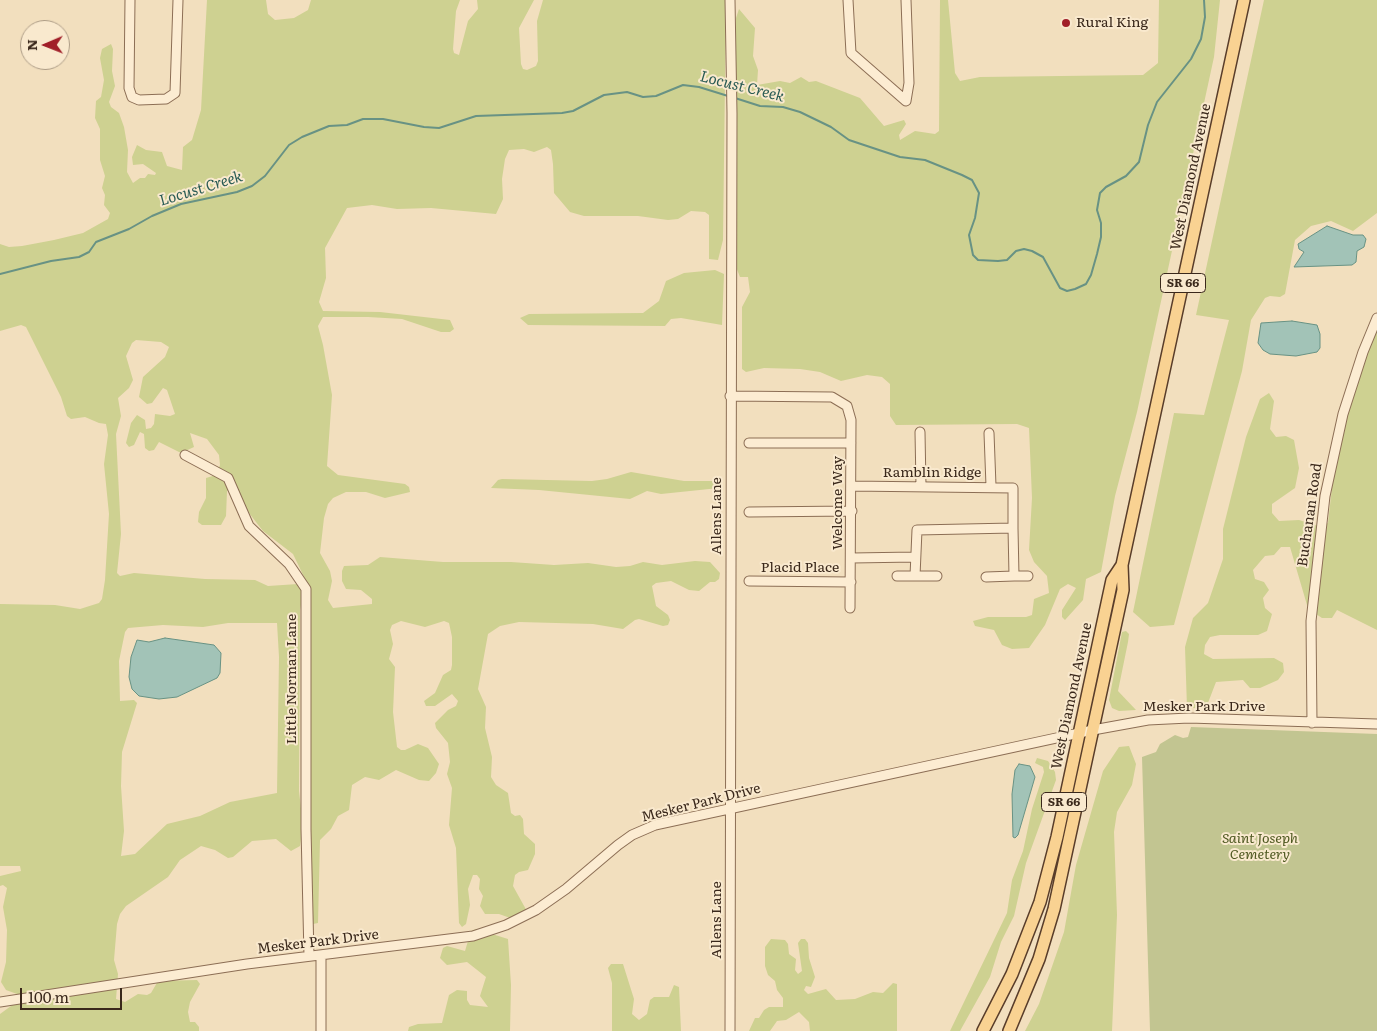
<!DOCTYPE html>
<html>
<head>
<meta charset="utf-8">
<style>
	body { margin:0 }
	#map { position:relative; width:1377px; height:1031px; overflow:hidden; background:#f2dfbe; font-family:Literata,serif }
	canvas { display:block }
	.north { position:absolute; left:20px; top:20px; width:50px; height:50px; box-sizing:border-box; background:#f9e9ce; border:1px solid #ad9c86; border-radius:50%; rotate:269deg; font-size:14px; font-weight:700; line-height:20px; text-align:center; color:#3a281b }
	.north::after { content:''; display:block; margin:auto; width:18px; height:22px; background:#a11f29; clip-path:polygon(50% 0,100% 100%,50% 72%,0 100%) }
	.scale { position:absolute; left:20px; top:988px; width:102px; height:22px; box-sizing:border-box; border:2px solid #3a281b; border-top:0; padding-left:6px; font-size:15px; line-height:18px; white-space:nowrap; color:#3a281b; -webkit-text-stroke:4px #f9e9ce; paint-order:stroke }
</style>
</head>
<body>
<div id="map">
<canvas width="1377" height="1031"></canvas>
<div class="north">N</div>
<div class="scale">100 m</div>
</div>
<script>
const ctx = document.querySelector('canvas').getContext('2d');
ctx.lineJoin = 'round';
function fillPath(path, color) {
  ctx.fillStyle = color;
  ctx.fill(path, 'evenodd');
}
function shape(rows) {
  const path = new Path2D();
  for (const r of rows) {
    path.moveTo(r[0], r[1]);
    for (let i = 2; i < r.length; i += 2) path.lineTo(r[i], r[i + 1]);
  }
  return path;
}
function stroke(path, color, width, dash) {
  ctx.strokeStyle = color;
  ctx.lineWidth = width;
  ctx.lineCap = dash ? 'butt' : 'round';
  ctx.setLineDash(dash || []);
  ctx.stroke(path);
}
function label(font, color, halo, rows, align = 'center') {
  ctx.font = font + ' Literata,serif';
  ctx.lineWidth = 4;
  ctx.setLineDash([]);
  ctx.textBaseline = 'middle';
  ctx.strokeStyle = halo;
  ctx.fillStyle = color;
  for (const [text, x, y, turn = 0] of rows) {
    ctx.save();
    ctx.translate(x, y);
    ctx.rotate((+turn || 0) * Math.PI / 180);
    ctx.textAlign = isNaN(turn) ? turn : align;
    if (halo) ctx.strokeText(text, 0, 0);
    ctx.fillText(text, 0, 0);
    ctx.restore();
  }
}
const green = shape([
	[207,0,266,0,268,14,275,20,294,18,308,10,311,0,460,0,456,11,453,49,454,53,459,55,468,21,478,9,477,0,534,0,519,28,521,64,523,69,527,70,536,66,538,61,537,21,543,0,726,0,723,240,718,260,709,259,709,215,705,212,691,211,678,219,668,220,638,216,584,216,570,212,554,193,553,164,551,150,547,147,534,152,524,149,509,150,505,159,502,179,503,199,496,214,431,208,397,209,372,205,347,208,325,248,326,278,319,302,323,311,380,312,450,320,454,329,450,332,441,332,402,319,368,317,323,317,318,326,323,345,332,395,327,466,338,475,405,484,409,487,410,492,385,498,366,492,346,492,333,498,328,504,324,518,320,553,330,571,332,581,328,600,333,608,372,604,372,599,361,590,346,589,342,581,342,571,344,566,368,565,380,557,443,562,511,562,554,565,588,563,616,567,630,566,643,562,662,565,695,561,710,562,720,573,719,579,715,582,710,582,699,591,689,590,671,581,656,583,652,586,656,606,668,615,670,620,668,625,663,626,639,619,635,620,623,629,593,624,519,622,500,626,488,634,478,689,486,707,485,728,492,757,491,777,496,785,508,793,511,813,515,816,520,815,523,819,524,834,535,844,535,854,528,870,519,872,515,875,513,886,528,913,513,919,499,914,485,914,480,906,483,896,479,889,480,879,477,875,473,875,468,889,470,905,466,924,462,927,459,923,456,848,449,825,452,788,447,774,450,762,448,743,436,728,435,723,448,710,456,706,458,701,452,694,435,706,426,706,424,701,435,693,443,675,451,670,452,665,452,637,449,623,444,621,425,627,401,621,392,625,390,630,393,644,389,659,395,667,393,712,397,747,401,750,405,750,418,744,428,748,439,764,436,773,429,781,419,780,396,770,379,780,365,777,352,785,349,810,338,816,331,829,320,840,318,923,313,924,309,891,311,794,302,600,300,610,299,791,303,826,300,846,291,851,276,839,252,841,233,857,228,858,215,850,201,846,180,860,168,877,126,906,120,914,117,924,114,960,118,974,116,999,125,1002,138,994,147,995,151,993,158,981,197,980,200,984,190,1002,188,1012,190,1022,195,1022,199,1027,199,1031,0,1031,0,1014,22,998,17,994,6,990,1,982,6,962,7,930,3,907,7,888,3,885,0,886,0,876,21,871,20,866,0,866,0,604,55,605,80,609,99,603,102,599,105,580,109,514,104,464,108,435,106,424,99,423,85,417,71,419,67,416,61,397,26,327,21,325,0,331,0,244,9,247,22,246,54,240,83,233,108,219,110,213,104,205,105,195,102,188,105,176,100,160,100,129,95,118,96,101,101,97,104,80,100,58,102,49,111,44,113,49,112,71,115,86,109,102,111,107,119,113,124,127,128,150,127,172,133,183,140,178,145,178,148,174,155,175,156,173,143,164,133,165,132,157,137,145,146,150,162,152,167,166,182,170,183,147,192,140,201,110],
	[136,340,161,342,169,347,165,357,143,377,139,397,147,404,152,403,163,388,167,390,175,414,170,416,155,414,154,424,151,428,146,429,145,420,137,415,131,423,126,443,129,447,134,445,140,432,144,434,145,448,149,451,154,450,159,442,181,453,194,447,190,433,207,439,219,455,220,465,216,475,206,478,206,498,199,512,198,522,202,525,221,525,226,516,227,491,231,490,239,495,249,513,263,531,293,554,306,581,298,584,268,586,255,580,205,579,134,573,120,576,117,573,121,534,116,434,121,416,118,398,129,388,133,380,126,356,132,343],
	[228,623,277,623,279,657,277,793,230,802,200,816,167,824,135,854,121,856,124,831,121,786,122,752,137,703,134,700,120,701,119,661,125,632,128,628,163,625,203,627],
	[940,0,948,0,955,73,960,81,980,77,1143,75,1158,63,1159,0,1220,0,1214,57,1137,412,1115,496,1101,572,1086,579,1083,600,1065,620,1062,617,1062,610,1076,588,1068,584,1060,589,1045,625,1029,648,1012,649,1002,645,994,630,975,626,973,621,988,617,1026,617,1032,615,1034,599,1049,593,1047,576,1034,562,1029,550,1032,498,1029,428,1017,424,896,425,890,416,890,384,882,377,867,375,841,381,820,372,800,369,764,368,746,372,742,369,742,307,750,292,748,277,740,277,736,267,732,202,736,18,739,9,755,28,753,56,758,70,757,85,780,81,790,83,801,77,809,82,816,81,860,98,884,126,904,120,906,124,899,135,900,140,915,131,935,134,939,131],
	[1264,0,1377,0,1377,213,1353,231,1331,221,1311,226,1295,240,1285,294,1280,297,1270,296,1265,298,1251,320,1242,371,1174,625,1150,627,1133,612,1174,413,1204,415,1229,320,1196,315],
	[715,270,724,274,722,325,681,318,671,319,665,326,528,325,520,318,529,314,643,313,659,301,666,281,684,273],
	[1377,329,1377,630,1337,610,1332,618,1322,618,1313,612,1307,605,1290,547,1281,547,1274,555,1265,556,1253,570,1255,579,1264,582,1269,590,1263,598,1265,608,1272,614,1267,631,1258,635,1220,635,1210,637,1205,645,1204,654,1213,659,1274,658,1283,663,1284,672,1278,680,1260,688,1250,688,1243,680,1216,682,1206,708,1187,708,1185,647,1193,618,1208,603,1223,559,1223,529,1246,437,1260,399,1269,393,1274,401,1270,429,1276,437,1286,436,1294,440,1299,468,1295,488,1272,504,1272,513,1279,521,1299,520,1318,526,1328,523,1335,461,1366,351],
	[631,472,684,481,714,481,718,483,719,488,661,494,647,491,630,499,539,490,491,488,498,480,502,479,592,481,607,479],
	[1126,631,1129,634,1128,642,1118,691,1136,710,1119,711,1112,708,1109,700,1122,632],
	[1129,746,1136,764,1132,785,1117,812,1114,832,1117,915,1112,1031,1025,1031,1039,1004,1064,932,1076,865,1103,771,1119,747],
	[1037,758,1048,761,1055,772,1056,780,1026,863,1014,916,1001,942,990,977,960,1031,950,1031,1007,913,1012,880,1023,851,1032,809,1044,772,1043,767,1035,763],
	[476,929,508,939,511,985,510,1031,408,1031,409,1027,418,1024,442,1023,449,995,457,990,467,991,467,1000,470,1005,488,1007,480,996,486,977,467,962,447,965,440,958,443,948,447,946,465,951,471,931],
	[771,939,785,940,788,944,789,954,796,959,795,970,798,974,802,971,798,943,801,939,805,939,808,943,809,958,815,977,811,987,806,986,804,990,808,994,826,989,836,1000,855,999,873,992,883,993,893,983,897,984,897,1031,810,1031,809,1022,799,1012,786,1020,777,1021,770,1031,749,1031,755,1018,759,1018,764,1010,769,1007,783,1007,783,998,777,990,775,981,768,975,765,966,765,947],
	[611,964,623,964,634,999,632,1014,639,1020,647,1014,650,1000,654,997,669,997,674,985,679,987,681,1031,612,1031,612,983,608,968]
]);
const cemetery = shape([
	[1191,727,1377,734,1377,1031,1150,1031,1142,757,1156,752,1160,744,1175,735,1183,738,1188,737]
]);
const water = shape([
	[1327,226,1353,235,1363,235,1366,239,1364,247,1357,251,1356,262,1352,265,1294,267,1304,252,1299,249,1298,244,1327,226],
	[1292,321,1317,325,1320,334,1320,348,1317,352,1296,356,1270,354,1263,350,1258,343,1261,323,1292,321],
	[165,638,214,645,221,653,220,673,217,678,177,697,159,699,139,696,132,689,129,677,131,657,137,640,149,642,165,638],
	[1019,764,1030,766,1035,777,1018,835,1015,838,1013,837,1012,794,1015,770,1019,764]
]);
const stream = shape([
	[735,98,760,106,783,107,800,112,831,127,849,140,900,157,925,160,962,175,972,180,979,193,975,218,969,235,973,255,978,260,998,261,1007,260,1016,251,1024,249,1032,251,1043,257,1060,288,1067,291,1075,289,1086,284,1091,275,1097,254,1101,237,1101,223,1097,210,1100,193,1106,187,1126,176,1139,162,1148,125,1157,102,1191,59,1201,39,1205,17,1204,0],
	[0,274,51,261,79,257,89,252,96,242,129,229,152,216,181,204,237,192,252,186,265,176,289,145,302,137,329,126,347,125,363,119,383,119,424,127,439,128,476,116,562,113,573,111,604,95,627,92,643,97,656,96,683,85,699,87,728,96]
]);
const minor = shape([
	[130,0,129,88,132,97,139,100,166,99,175,93,178,0],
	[730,0,732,113,730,1031],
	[848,0,851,53,906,101,909,83,906,0],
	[730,396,832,397,847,406,851,420,850,608],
	[920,432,921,486],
	[989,433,991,486],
	[749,443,851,443],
	[185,455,228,478,249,526,289,564,306,589,306,829,309,956],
	[851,486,1013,488,1013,528],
	[749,512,852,511],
	[852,558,915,557],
	[897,576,915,576,917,530,1013,528,1014,576,986,577],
	[915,576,937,576],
	[1014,576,1028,576],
	[749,581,851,582],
	[1312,723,1311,621,1325,496,1343,414,1363,352,1377,318],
	[321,955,321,1031],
	[0,1002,247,964,473,936,506,925,536,910,566,889,618,845,632,835,655,825,1093,730,1148,720,1189,718,1377,724]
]);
const major = shape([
	[983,1031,1012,974,1040,902,1057,837,1112,580,1122,565],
	[1009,1031,1039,959,1054,909,1123,590,1122,565,1244,0]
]);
const markers = [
	[1066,23,5,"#a11f29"]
];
const shields = [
	[1183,283,45],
	[1064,802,45]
];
const shieldNames = [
	["SR 66",1183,283],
	["SR 66",1064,802]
];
const poiNames = [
	["Rural King",1076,23]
];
const streetNames = [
	["West Diamond Avenue",1191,177,-78],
	["Ramblin Ridge",932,473],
	["Welcome Way",838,503,-90],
	["Buchanan Road",1310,515,-82],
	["Allens Lane",717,516,-90],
	["Placid Place",800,568],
	["Little Norman Lane",292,679,-90],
	["West Diamond Avenue",1072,696,-78],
	["Mesker Park Drive",1204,707],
	["Mesker Park Drive",701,803,-14],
	["Allens Lane",717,920,-90],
	["Mesker Park Drive",318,942,-7]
];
const parkNames = [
	["Saint Joseph",1260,839],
	["Cemetery",1260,855]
];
const waterNames = [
	["Locust Creek",742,87,14],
	["Locust Creek",201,189,-17]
];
fillPath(green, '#ced191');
fillPath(cemetery, '#c2c591');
fillPath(water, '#a2c3b7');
stroke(water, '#689284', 1);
stroke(stream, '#689284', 2);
stroke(minor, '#8c6e55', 11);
stroke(major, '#593d2a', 14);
stroke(minor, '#fcecd2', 9);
stroke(major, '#f9d292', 11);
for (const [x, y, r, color] of markers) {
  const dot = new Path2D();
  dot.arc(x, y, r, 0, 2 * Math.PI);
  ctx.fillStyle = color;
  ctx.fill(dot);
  stroke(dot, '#f9e9ce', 2);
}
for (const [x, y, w] of shields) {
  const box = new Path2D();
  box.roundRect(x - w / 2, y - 9.5, w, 19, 4);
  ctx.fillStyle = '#f9e9ce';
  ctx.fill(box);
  stroke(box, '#3a281b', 1);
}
label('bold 12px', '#3a281b', null, shieldNames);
label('14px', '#3a281b', '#f9e9ce', poiNames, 'left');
label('14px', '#3a281b', '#f9e9ce', streetNames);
label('italic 14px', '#4e5820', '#f9e9ce', parkNames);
label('italic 15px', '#295b54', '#f9e9ce', waterNames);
</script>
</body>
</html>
